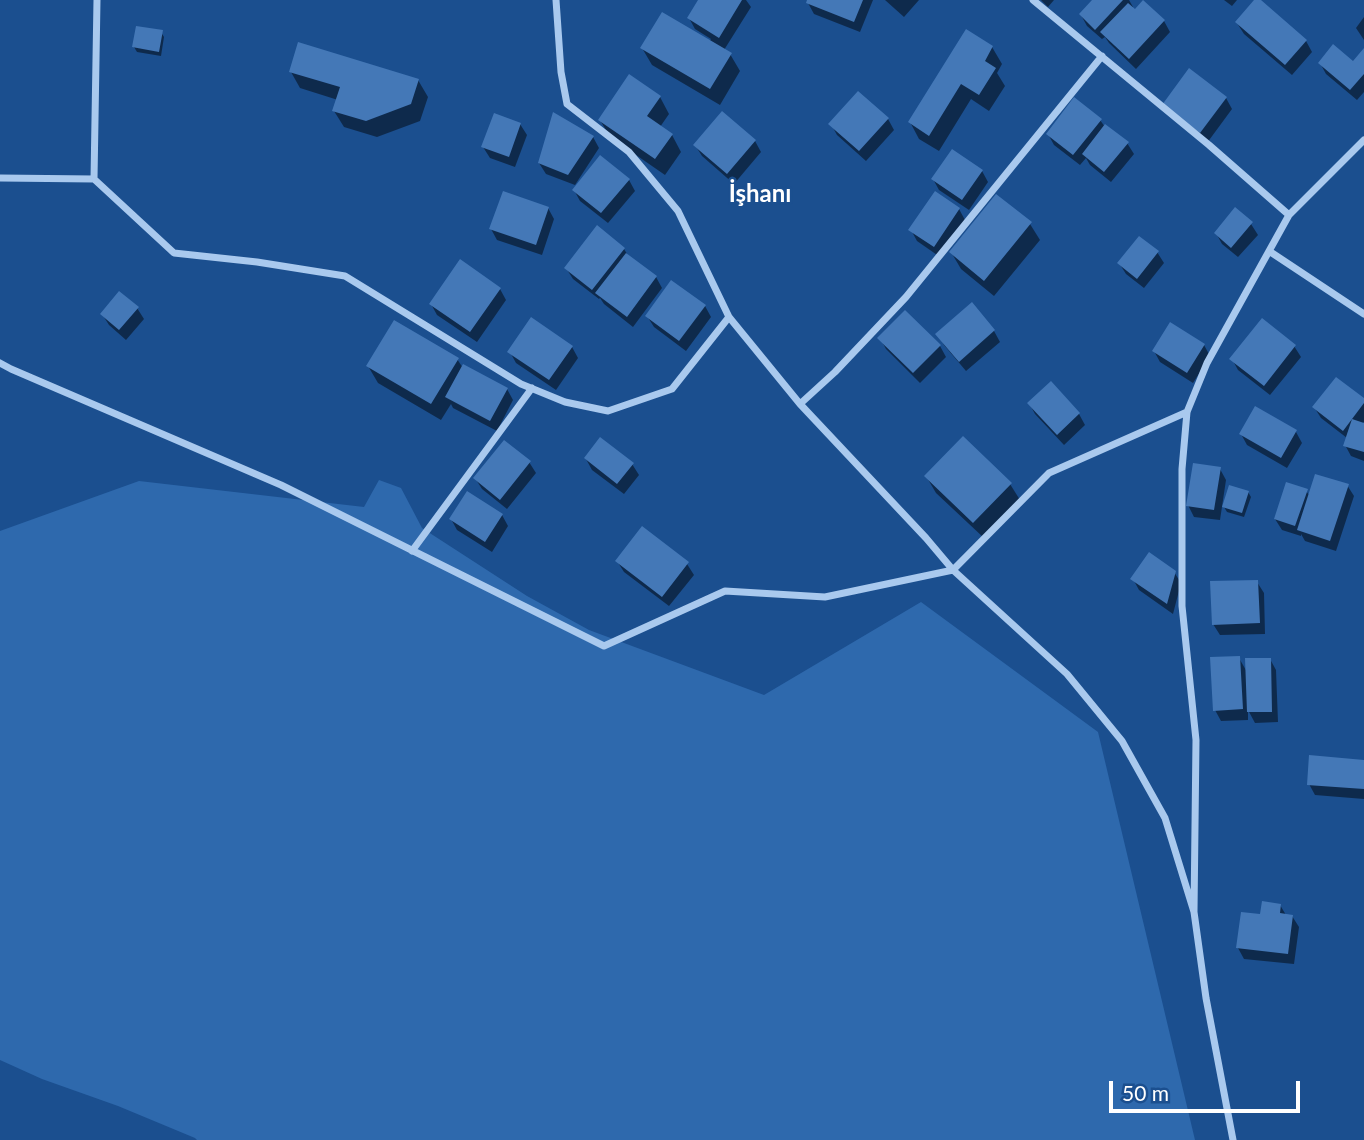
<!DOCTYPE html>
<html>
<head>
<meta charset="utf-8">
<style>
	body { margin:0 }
	#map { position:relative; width:1364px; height:1140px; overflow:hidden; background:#1b4f8f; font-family:Lato,sans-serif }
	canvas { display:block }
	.scale { position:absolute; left:1109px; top:1081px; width:191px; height:32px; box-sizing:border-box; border:4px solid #fff; border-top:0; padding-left:9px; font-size:21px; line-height:24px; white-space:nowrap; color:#fff; -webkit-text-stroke:5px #1b4f8f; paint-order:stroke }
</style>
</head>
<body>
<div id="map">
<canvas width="1364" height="1140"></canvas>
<div class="scale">50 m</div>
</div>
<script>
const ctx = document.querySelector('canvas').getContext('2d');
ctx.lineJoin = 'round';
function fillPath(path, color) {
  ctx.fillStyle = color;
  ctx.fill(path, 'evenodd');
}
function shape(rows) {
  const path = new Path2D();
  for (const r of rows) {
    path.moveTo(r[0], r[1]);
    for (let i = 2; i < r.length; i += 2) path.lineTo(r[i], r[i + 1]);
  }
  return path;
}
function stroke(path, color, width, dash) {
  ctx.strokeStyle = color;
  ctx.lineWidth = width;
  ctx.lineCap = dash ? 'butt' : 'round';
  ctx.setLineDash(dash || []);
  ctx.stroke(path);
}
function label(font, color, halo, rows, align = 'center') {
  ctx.font = font + ' Lato,sans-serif';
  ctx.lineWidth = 5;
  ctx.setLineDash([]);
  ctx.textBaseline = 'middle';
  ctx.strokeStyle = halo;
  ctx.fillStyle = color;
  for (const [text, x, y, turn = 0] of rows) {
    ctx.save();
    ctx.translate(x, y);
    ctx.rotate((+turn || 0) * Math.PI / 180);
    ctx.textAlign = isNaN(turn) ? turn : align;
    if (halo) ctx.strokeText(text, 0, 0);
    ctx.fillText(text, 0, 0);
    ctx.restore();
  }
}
const green = shape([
	[379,480,401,488,422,528,527,596,589,630,764,695,921,602,1098,732,1195,1140,197,1140,195,1138,118,1106,42,1079,0,1060,0,531,139,481,364,507]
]);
const shadow = shape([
	[700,0,746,0,751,7,724,50,730,54,740,71,720,105,652,65,642,48,709,42,711,39,695,29,689,18],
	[809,0,873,0,860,32,814,14,808,3],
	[885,0,919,0,904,17],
	[1041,0,1054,0,1048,7],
	[1095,0,1129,0,1133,7,1131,8,1164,21,1170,32,1136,69,1109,43,1105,37,1102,39,1087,26,1081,15],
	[1224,0,1237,0,1232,6],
	[1256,0,1306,41,1312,52,1292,75,1244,34,1237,23],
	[1364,17,1364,40,1356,28],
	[161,32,164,37,161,56,137,52,134,47],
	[992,47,1002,64,997,73,1005,86,989,111,971,99,939,151,919,139,910,122],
	[1364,50,1364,92,1357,100,1326,74,1320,63,1353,64],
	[291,72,418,80,428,97,420,121,377,137,344,127,334,111,338,100,300,88],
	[660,97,669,114,660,127,672,135,681,152,665,175,610,137,600,120],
	[1226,98,1232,109,1207,143,1164,105],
	[888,119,894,130,866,161,837,135,831,124],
	[1100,120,1105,127,1127,143,1134,154,1111,182,1090,165,1086,158,1080,165,1054,145,1048,134],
	[520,124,527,135,515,167,490,158,483,147],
	[593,137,599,148,575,185,546,174,539,163],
	[755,141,761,152,734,184,702,156,695,145],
	[982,171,988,182,969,210,939,190,933,179],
	[629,180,635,191,608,223,580,201,574,190],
	[548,208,554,219,542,255,497,240,491,229],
	[959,209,965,220,940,257,917,241,911,230],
	[1030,224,1040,240,994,296,961,269,951,252],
	[1251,224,1258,235,1238,257,1222,244,1216,233],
	[624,249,629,257,656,277,662,288,633,327,604,304,600,298,599,299,573,279,566,268],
	[1157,252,1164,263,1144,288,1126,274,1119,263],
	[500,289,506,300,477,342,437,315,431,304],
	[972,305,994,331,1000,342,966,371,944,345,938,334],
	[705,306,711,317,686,351,654,327,647,316],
	[137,308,144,319,126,340,109,325,102,314],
	[880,338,940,346,946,357,920,383,886,349],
	[1204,345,1210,356,1193,383,1160,362,1154,351],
	[1294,346,1301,357,1270,395,1238,370,1232,359],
	[572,347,578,358,556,390,516,363,510,352],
	[457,359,463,368,507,389,513,400,497,431,453,408,451,404,441,420,378,383,368,366],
	[1051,383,1079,414,1085,425,1064,445,1035,414,1029,403],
	[1364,400,1364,422,1362,424,1364,425,1364,461,1351,456,1345,445,1347,438,1321,418,1314,407],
	[1296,432,1302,443,1287,468,1247,445,1241,434],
	[586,459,632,464,639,475,624,494,592,470],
	[529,462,536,473,507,509,482,489,475,478],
	[1220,469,1226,480,1220,520,1194,517,1188,505],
	[926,476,1010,484,1020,500,984,538,936,493],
	[1347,485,1354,496,1336,551,1305,541,1301,534,1301,536,1282,530,1275,519,1306,491,1310,496],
	[1248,492,1251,497,1244,517,1227,512,1224,507],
	[502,515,508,526,492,552,457,530,451,519],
	[617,561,687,564,694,575,669,606,624,572],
	[1174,572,1181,583,1173,614,1139,590,1133,579],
	[1257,582,1264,593,1265,634,1220,635,1213,624],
	[1239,658,1247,672,1270,659,1276,670,1278,722,1255,723,1248,710,1248,720,1221,721,1215,710],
	[1364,762,1364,799,1315,795,1309,784],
	[1280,905,1286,915,1292,916,1299,927,1294,964,1244,959,1238,948,1262,916]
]);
const building = shape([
	[698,0,742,0,719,38,687,18],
	[807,0,863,0,854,22,806,3],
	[1092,0,1123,0,1095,30,1079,14],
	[1143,0,1165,20,1129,59,1100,32,1128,3,1135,9],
	[1254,0,1261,0,1307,40,1285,65,1235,22],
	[662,12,732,53,710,89,640,48],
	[136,26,163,30,159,52,132,47],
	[966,29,993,46,985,61,996,68,979,95,961,84,929,136,908,122],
	[298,42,419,79,411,104,366,121,332,111,340,87,289,72],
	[1333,44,1353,61,1364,48,1364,74,1350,90,1318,63],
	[1189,68,1227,97,1200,133,1162,105],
	[629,74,661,96,647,116,673,134,655,159,598,120],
	[858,91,889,118,859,151,828,124],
	[1074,97,1102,119,1073,155,1046,134],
	[722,111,756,140,727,174,693,145],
	[553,112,594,136,568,175,538,163],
	[494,113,521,123,509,157,481,147],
	[1105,124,1129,142,1104,172,1082,154],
	[952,149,983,170,962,200,931,179],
	[600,155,630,179,601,213,572,190],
	[503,191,549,207,536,245,489,229],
	[935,191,960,208,934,247,908,230],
	[996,194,1032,222,984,281,949,252],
	[1235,207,1253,222,1231,248,1214,233],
	[597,225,625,248,592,290,564,268],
	[1139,236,1159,251,1137,279,1117,263],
	[626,253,657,276,627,317,595,293],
	[460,259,501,288,470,332,429,304],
	[671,280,706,305,679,341,645,316],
	[119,291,139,307,119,330,100,314],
	[972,302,995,330,959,362,935,334],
	[905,310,941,345,913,373,877,338],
	[531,317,573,346,549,380,507,352],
	[1262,318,1296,345,1264,386,1229,359],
	[394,320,459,358,431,404,366,366],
	[1170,322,1205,344,1187,373,1152,351],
	[463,364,508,388,490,421,445,397],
	[1336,377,1364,398,1364,403,1352,419,1364,423,1364,452,1343,446,1352,419,1343,431,1312,407],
	[1051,381,1080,413,1057,435,1027,403],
	[1255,406,1297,430,1281,458,1239,434],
	[963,436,1012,483,973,523,924,476],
	[600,437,634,463,617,484,584,458],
	[504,440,531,461,500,500,473,478],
	[1193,463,1221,467,1214,510,1186,506],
	[1315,474,1349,484,1330,541,1297,530],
	[1286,482,1308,489,1295,526,1274,519],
	[1229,485,1249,491,1242,513,1222,507],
	[467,491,503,514,485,542,449,519],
	[642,526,689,562,662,597,615,561],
	[1149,552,1176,571,1167,604,1130,579],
	[1258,580,1260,623,1212,625,1210,581],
	[1240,656,1243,709,1213,711,1210,657],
	[1245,658,1271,658,1272,712,1247,712],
	[1309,755,1364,760,1364,789,1307,785],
	[1262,901,1281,904,1280,913,1293,915,1288,954,1236,948,1241,912,1260,914]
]);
const street = shape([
	[97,0,94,179,174,253,257,262,345,276,521,384,565,402,608,411,672,389,729,317],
	[556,0,561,72,567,104,629,152,678,211,729,317,800,404,926,538,953,570,1067,674,1122,741,1165,818,1194,912],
	[1033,0,1209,145,1289,215],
	[0,178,94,179],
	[1269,251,1364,314],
	[0,363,11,369,281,485,604,646,725,591,825,597,953,570,1049,473,1187,412],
	[800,404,835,372,906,297,1102,56],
	[412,551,532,388],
	[1233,1140,1206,998,1194,912,1196,740,1182,606,1182,469,1187,412,1207,363,1289,215,1364,140]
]);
const quarterNames = [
	["İşhanı",760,194]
];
fillPath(green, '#2e69ad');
fillPath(shadow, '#0007');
fillPath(building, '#4478b7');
stroke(street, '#a9c9ee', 7);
label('bold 24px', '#fff', '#1b4f8f', quarterNames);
</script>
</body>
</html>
